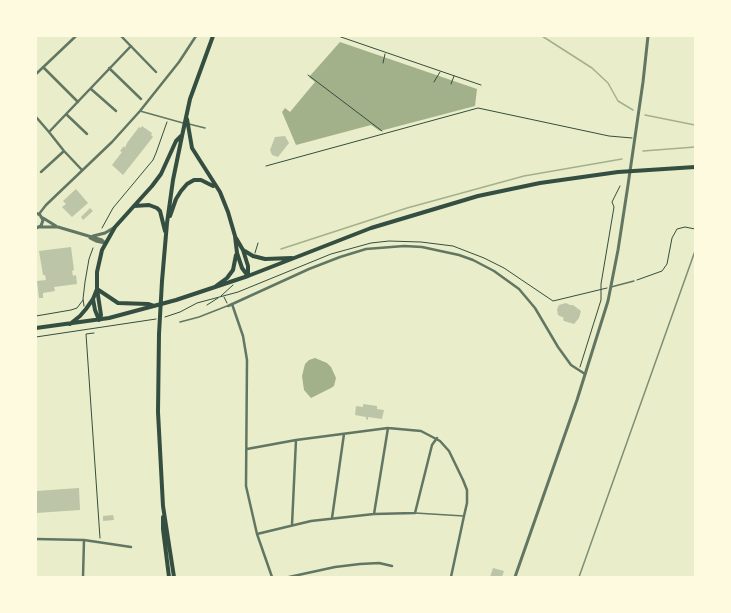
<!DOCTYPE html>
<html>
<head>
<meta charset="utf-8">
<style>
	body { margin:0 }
	#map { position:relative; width:731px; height:613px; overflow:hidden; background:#e9edc9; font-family:"Noto Serif",serif }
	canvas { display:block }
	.frame { position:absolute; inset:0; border:37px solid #fefae0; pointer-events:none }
</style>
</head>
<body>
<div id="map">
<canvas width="731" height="613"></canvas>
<div class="frame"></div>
</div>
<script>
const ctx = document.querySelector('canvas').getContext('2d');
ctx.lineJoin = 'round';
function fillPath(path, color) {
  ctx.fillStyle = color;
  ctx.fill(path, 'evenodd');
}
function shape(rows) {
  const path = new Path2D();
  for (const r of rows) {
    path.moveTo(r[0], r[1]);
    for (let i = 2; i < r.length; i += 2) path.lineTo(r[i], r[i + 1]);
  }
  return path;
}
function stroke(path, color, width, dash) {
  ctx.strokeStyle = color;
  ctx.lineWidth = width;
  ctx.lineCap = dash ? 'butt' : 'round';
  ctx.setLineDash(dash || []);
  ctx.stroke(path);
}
const water = shape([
	[340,42,477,89,475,106,380,131,371,125,296,145,282,112,285,108,290,112,315,82,309,77],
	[315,358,327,363,331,367,336,378,334,386,331,388,311,398,304,390,302,376,305,364,309,360]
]);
const stream = shape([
	[542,36,592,68,608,83,618,101,633,110],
	[645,115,695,125],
	[643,151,695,147],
	[281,249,407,208,524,176,622,159]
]);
const building = shape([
	[142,126,152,133,151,135,153,137,123,175,112,165,122,152,120,151,124,146,125,148,127,143,139,127,141,128],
	[285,136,289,143,278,157,272,155,270,150,275,137],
	[76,189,88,203,72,217,62,207,66,204,63,201],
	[90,208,93,211,83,220,81,217],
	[71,247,74,270,72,271,73,276,76,275,77,284,54,287,55,291,43,293,43,298,39,298,37,281,46,280,45,275,43,275,39,251],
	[566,303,570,305,573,305,581,311,579,318,574,324,564,321,563,320,564,318,558,315,557,309,559,305],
	[363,404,377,406,377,409,384,410,382,419,368,417,368,420,366,419,366,417,355,415,356,406,363,407],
	[79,488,80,510,36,513,36,491],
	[113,515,114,520,103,521,103,516],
	[493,568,504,571,502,577,490,577]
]);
const path = shape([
	[338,36,481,85],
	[383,63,385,54],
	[308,75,382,131],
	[434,82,440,72],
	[451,84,454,76],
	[266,166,478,108,609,136,632,138],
	[102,228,113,208,153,160,156,153,167,122],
	[255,253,258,243],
	[637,280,662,271,667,264,672,238,677,229,685,227,695,229],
	[221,296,233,285],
	[224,297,227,303],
	[207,305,218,298],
	[84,306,83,299,85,282,89,259,93,248],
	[36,316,71,310,77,308,83,300],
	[165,317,180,312,197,303,238,292,331,254,371,243,389,241,421,242,453,246,484,258,504,268,553,301,607,288],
	[94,333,86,334,100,538],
	[36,337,156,319],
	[580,367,601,300,601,284,614,207,612,202,620,186]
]);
const service = shape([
	[140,111,183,123],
	[189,124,205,128],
	[611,287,634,281],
	[180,322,199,317,227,306],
	[415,513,464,516]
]);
const minor = shape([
	[121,36,156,72],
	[43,67,78,102],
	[109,68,141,99],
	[36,74,76,36],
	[91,89,116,111],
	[66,114,87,134],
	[36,117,49,132],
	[82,170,64,151,49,132,131,46],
	[41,172,64,151],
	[39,214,46,205,112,142,140,111,179,62,196,36],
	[232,304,243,336,247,360,246,486,257,534,272,577],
	[228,306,309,269,340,257,366,249,404,246,422,247,459,255,473,260,494,271,519,289,535,308,558,347,571,365,585,374],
	[247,449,296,440,388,428,421,431,440,441,449,451,463,480,467,490,467,503,464,516,451,577],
	[374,514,388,428],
	[332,518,344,434],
	[292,525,296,440],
	[257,534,311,521,374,514,415,513,432,445,437,438],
	[36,539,84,540,131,547],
	[83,577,84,540],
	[289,577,335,567,360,564,379,563,392,566]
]);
const tertiary = shape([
	[36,213,40,215,43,220,41,226,36,228],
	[43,218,56,226],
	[39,227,58,227,102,240,105,243],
	[93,236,105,233,115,227],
	[90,238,96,241,105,243],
	[515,577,577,400,608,301,618,250,628,185,643,82,648,36]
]);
const primary = shape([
	[187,119,192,148,220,192,228,212,235,236,237,253,242,268,248,276],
	[134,206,149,205,157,208,160,211,165,231],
	[170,216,176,199,181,191,187,184,194,180,201,180,213,186],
	[236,238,243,250,253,256,265,259,292,258],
	[243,250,248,266,248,276],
	[216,286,227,278,233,270,236,255],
	[97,289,118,303,148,304,154,306],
	[93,299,95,310,99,320],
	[99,320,101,315,97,289,97,272,102,250,115,227,152,186,161,174,176,141,181,136],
	[70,324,80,316,86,309,93,299,97,289],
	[36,328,109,318,176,300,248,276,371,228,478,196,540,183,618,172,695,167],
	[163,517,163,529,169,577],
	[174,577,163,506,158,412,159,334,162,281,167,223,173,180,182,136,190,99,213,36]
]);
const rail = shape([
	[579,577,695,251]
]);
fillPath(water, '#a3b18a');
stroke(stream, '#a3b18a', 1.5);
fillPath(building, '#bcc5a7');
stroke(path, '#344e41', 1);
stroke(service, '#617663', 1.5);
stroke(minor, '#617663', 2.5);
stroke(tertiary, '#617663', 3);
stroke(primary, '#344e41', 4);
stroke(rail, '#7c8e77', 1.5);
</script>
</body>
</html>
